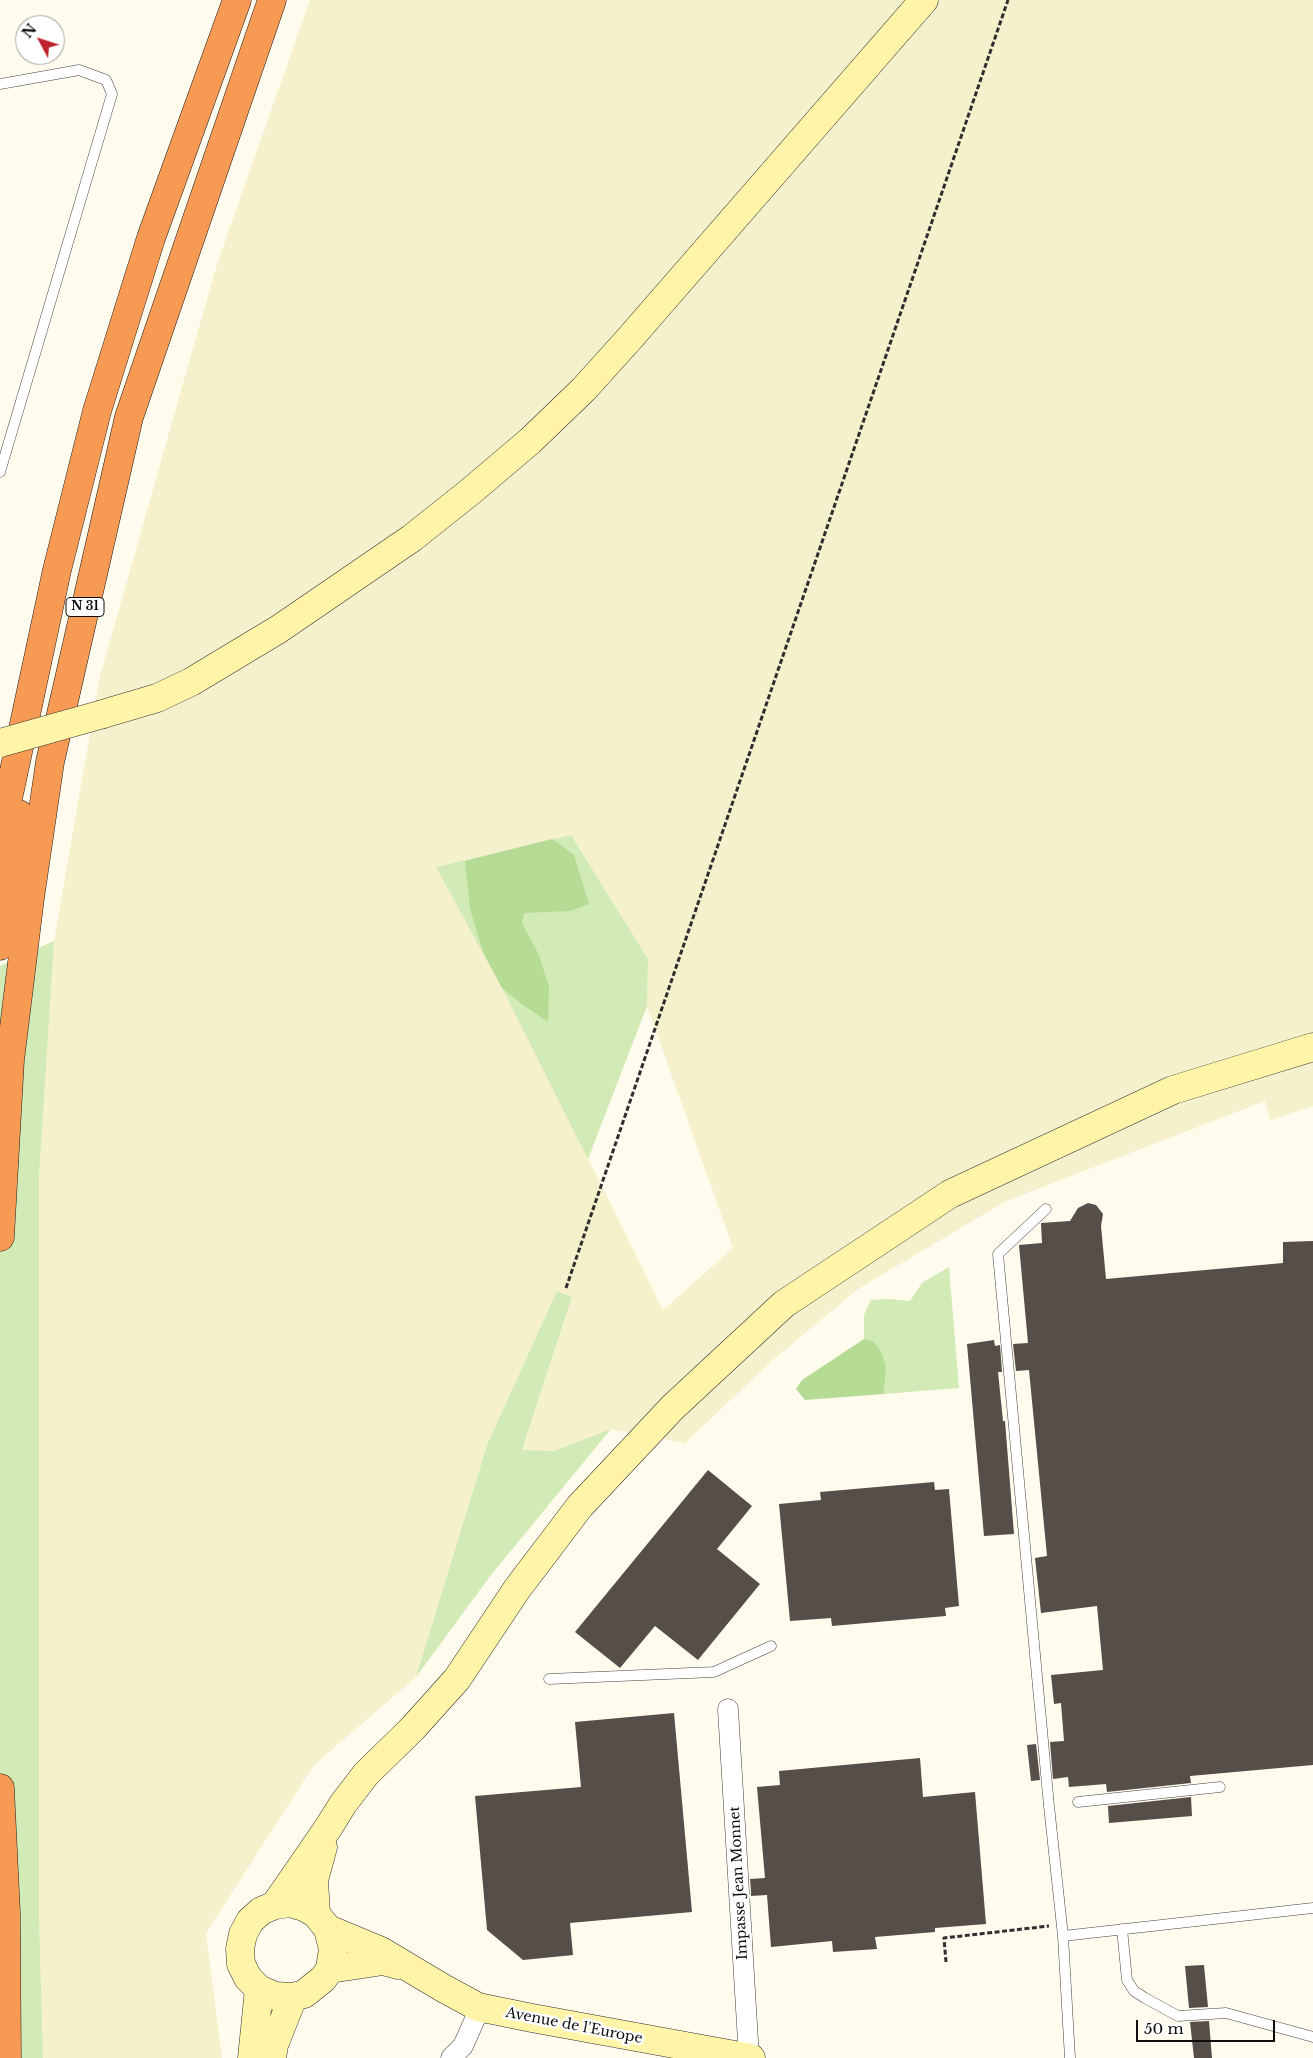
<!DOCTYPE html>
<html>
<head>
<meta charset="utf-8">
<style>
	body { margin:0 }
	#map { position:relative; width:1313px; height:2058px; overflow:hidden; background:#fffbed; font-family:"Libre Baskerville",serif }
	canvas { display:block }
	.north { position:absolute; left:15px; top:15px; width:50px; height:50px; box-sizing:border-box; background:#fff; border:1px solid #9e9e9e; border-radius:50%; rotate:310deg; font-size:14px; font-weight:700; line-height:20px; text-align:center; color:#0d0d0d }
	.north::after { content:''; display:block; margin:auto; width:18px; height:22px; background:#c0222d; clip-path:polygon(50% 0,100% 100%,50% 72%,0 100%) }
	.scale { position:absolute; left:1136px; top:2020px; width:139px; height:22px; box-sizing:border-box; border:2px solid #0d0d0d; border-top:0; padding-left:6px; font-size:15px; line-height:18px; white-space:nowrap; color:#0d0d0d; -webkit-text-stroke:4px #fff; paint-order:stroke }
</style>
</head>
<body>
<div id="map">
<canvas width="1313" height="2058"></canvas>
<div class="north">N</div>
<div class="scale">50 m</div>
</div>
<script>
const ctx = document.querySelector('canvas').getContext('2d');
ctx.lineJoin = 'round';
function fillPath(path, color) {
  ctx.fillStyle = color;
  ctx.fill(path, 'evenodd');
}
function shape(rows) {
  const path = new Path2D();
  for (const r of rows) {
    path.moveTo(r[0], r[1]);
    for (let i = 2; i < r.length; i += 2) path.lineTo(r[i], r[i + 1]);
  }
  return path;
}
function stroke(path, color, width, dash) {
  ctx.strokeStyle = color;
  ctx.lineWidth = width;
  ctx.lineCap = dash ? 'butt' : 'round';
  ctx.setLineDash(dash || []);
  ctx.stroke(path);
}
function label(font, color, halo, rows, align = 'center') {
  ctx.font = font + ' "Libre Baskerville",serif';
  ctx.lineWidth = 5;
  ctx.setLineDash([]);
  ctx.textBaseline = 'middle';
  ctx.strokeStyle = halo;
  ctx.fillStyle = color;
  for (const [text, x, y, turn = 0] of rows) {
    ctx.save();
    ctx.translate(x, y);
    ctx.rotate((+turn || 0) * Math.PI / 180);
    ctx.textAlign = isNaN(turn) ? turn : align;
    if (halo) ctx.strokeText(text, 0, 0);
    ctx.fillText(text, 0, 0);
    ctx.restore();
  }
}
const farmland = shape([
	[310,0,1313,0,1313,1106,1270,1120,1265,1101,1006,1201,858,1289,774,1359,685,1443,611,1429,554,1451,522,1451,572,1298,557,1291,487,1445,416,1677,314,1765,206,1933,222,2058,43,2058,39,1917,39,1177,54,941,100,676,217,264],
	[571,835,648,959,647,1006,733,1248,663,1310,524,1028,437,867]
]);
const green = shape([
	[571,835,648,959,647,1006,588,1159,502,988,436,867],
	[54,941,39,1177,39,1917,43,2058,0,2058,0,966],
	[949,1267,959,1388,884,1394,886,1368,874,1343,864,1339,864,1315,871,1300,889,1299,910,1301,922,1283],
	[557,1291,572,1297,522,1450,554,1451,611,1429,491,1575,416,1677,487,1445]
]);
const forest = shape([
	[552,839,574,855,589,904,570,911,524,913,522,923,539,955,549,987,548,1022,523,1005,502,988,483,952,470,909,465,861],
	[864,1339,874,1342,882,1354,886,1368,884,1394,805,1400,796,1389,802,1380]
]);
const building = shape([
	[1088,1203,1096,1205,1103,1214,1101,1226,1106,1279,1283,1263,1283,1242,1313,1241,1313,1765,1190,1776,1191,1783,1107,1792,1106,1784,1069,1787,1068,1777,1053,1779,1050,1742,1064,1741,1061,1703,1054,1704,1051,1675,1103,1670,1097,1606,1041,1613,1035,1558,1047,1556,1029,1370,1016,1371,1013,1344,1028,1343,1019,1245,1042,1243,1041,1223,1070,1221,1078,1208],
	[994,1340,995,1346,1000,1345,1002,1372,998,1372,1003,1421,1005,1421,1014,1534,984,1536,967,1344],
	[708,1470,752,1506,717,1549,760,1584,698,1660,655,1626,620,1668,575,1632],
	[934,1482,935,1490,949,1489,959,1606,945,1608,946,1616,832,1626,831,1618,790,1621,779,1504,821,1500,820,1492],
	[674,1713,692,1912,570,1923,573,1955,523,1960,487,1930,475,1796,581,1787,575,1722],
	[1036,1744,1040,1780,1031,1781,1027,1745],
	[920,1758,923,1797,975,1792,986,1924,935,1928,935,1932,875,1937,877,1949,833,1952,832,1941,771,1947,767,1895,751,1896,751,1890,750,1879,765,1878,757,1787,780,1785,779,1771],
	[1191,1797,1192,1816,1109,1823,1108,1806],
	[1204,1965,1208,2007,1189,2008,1185,1966],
	[1209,2021,1212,2058,1194,2058,1190,2022]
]);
const path = shape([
	[566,1288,1008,0],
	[946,1962,944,1938,1049,1926]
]);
const lane = shape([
	[0,84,79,70,106,80,112,94,0,472],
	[1046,1209,998,1254,1049,1806,1063,1936],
	[549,1679,714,1672,771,1646],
	[1078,1802,1220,1787],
	[1122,1929,1127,1980,1134,1991,1145,1998,1178,2016,1226,2013,1313,2037],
	[1070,2058,1063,1936,1313,1908]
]);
const street = shape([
	[728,1709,749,2058],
	[451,2058,463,2046,475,2019,478,2007]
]);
const secondary = shape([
	[103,714,157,698,191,682,279,629,412,538,471,491,530,441,584,389,630,338,924,0],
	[275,1905,328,1828,343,1804,366,1774,413,1728,457,1679,517,1589,580,1506,673,1407,784,1304,950,1194,1173,1090,1313,1047],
	[316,1914,304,1907,290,1903,275,1905,261,1911,250,1921,243,1934,240,1949,241,1964,248,1978,259,1989,275,1996,293,1997,304,1994,323,1979,330,1969,333,1949,328,1929,316,1914,314,1880,323,1847],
	[328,1929,381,1951,443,1988,478,2007,532,2018,751,2058],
	[330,1969,383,1961,398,1965],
	[252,2058,259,1989],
	[272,2058,274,2045,293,1997]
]);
const highway = shape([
	[0,836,57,570,97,411,151,238,237,0],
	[0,946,19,814],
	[0,1237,10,1060,30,898,50,762,129,417,272,0],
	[0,1788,6,1913,7,2058]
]);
const secondaryBridge = shape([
	[0,743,103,714]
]);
const shields = [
	[85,607,38]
];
const shieldNames = [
	["N 31",85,607]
];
const streetNames = [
	["Impasse Jean Monnet",739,1883,-93],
	["Avenue de l'Europe",574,2026,11]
];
fillPath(farmland, '#f5f1cd');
fillPath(green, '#d2eab6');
fillPath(forest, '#b6db95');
fillPath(building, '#564e49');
stroke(lane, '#404040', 11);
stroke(street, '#404040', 21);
stroke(secondary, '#2f2f2f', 29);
stroke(highway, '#1e1e1e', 29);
stroke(path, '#2f2f2f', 3, [5, 2.5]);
stroke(lane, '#fff', 10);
stroke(street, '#fff', 20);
stroke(secondary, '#fff4a8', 28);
stroke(highway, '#f79a53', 28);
stroke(secondaryBridge, '#2f2f2f', 29, []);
stroke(secondaryBridge, '#fff4a8', 28);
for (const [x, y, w] of shields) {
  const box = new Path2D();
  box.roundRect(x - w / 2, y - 9.5, w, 19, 4);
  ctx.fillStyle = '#fff';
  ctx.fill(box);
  stroke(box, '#0d0d0d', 1);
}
label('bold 12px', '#0d0d0d', null, shieldNames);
label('14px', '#0d0d0d', '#fff', streetNames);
</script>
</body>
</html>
